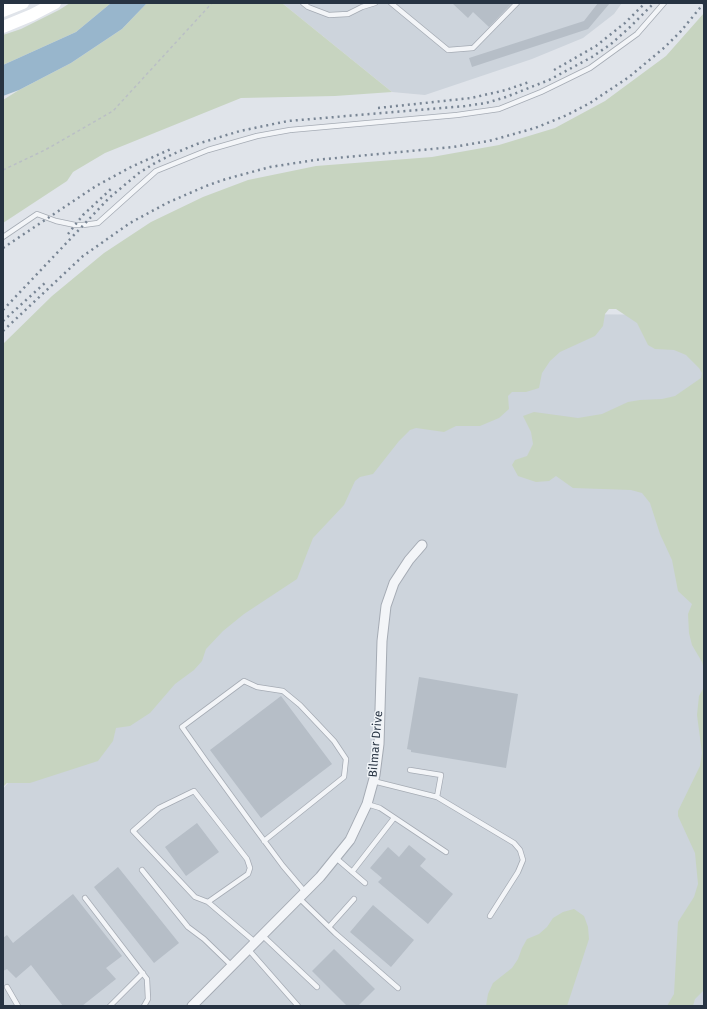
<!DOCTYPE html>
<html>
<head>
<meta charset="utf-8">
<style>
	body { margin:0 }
	#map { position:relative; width:707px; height:1009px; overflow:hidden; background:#e0e4ea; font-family:"Fira Sans",sans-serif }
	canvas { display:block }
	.frame { position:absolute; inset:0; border:4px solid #273342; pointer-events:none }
</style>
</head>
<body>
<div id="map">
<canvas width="707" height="1009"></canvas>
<div class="frame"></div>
</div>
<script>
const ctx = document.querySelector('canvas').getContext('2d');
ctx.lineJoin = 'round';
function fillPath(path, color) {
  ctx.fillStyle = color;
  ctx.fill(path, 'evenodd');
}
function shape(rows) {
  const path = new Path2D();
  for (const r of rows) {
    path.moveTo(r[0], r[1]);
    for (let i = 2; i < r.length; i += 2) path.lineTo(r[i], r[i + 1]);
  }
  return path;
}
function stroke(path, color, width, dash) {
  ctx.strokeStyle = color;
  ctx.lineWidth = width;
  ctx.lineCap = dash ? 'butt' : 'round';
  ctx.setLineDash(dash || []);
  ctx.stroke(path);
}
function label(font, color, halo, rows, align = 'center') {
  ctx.font = font + ' "Fira Sans",sans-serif';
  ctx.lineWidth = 3;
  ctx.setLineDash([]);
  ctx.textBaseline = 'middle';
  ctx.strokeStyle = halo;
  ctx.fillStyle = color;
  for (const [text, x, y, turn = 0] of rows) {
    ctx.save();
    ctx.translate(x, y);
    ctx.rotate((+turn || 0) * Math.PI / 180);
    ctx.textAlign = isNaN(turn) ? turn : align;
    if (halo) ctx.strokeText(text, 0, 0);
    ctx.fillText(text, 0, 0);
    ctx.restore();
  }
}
const built = shape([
	[282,3,622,3,614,14,583,38,532,59,425,95,392,92],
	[384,313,704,315,704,1006,3,1006,3,789]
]);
const green = shape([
	[70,3,111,3,76,32,3,65,3,35,21,29,59,10],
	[147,3,282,3,392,92,335,96,241,98,105,153,73,172,67,181,3,223,3,100,19,90,71,63,122,29],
	[704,13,704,670,702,662,692,645,689,633,688,614,692,604,678,591,672,560,660,534,650,503,642,493,631,490,573,488,556,476,549,481,536,482,518,476,512,465,515,460,527,456,533,444,531,432,523,416,534,412,578,418,602,414,628,402,640,400,662,399,675,396,701,378,702,373,699,368,686,355,674,350,655,349,648,345,637,323,616,309,609,309,605,314,603,326,595,336,560,352,550,361,542,373,539,388,526,392,512,392,508,396,509,409,499,418,480,426,456,426,444,432,416,428,410,430,399,441,373,474,360,477,355,481,344,505,313,538,297,579,244,614,223,631,206,649,202,661,194,670,175,684,150,713,130,726,116,728,113,741,98,761,30,783,7,783,3,787,3,344,52,296,104,253,151,222,203,197,248,180,316,166,432,157,499,145,555,128,605,101,666,56],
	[704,687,704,990,695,999,693,1006,667,1006,674,994,678,922,694,897,698,884,695,853,678,816,678,811,700,766,702,753,697,715,699,696],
	[574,909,584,916,588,927,589,939,567,1006,486,1006,488,994,493,983,512,968,518,959,522,948,527,939,539,934,547,927,553,918,563,912]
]);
const water = shape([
	[111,3,147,3,122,29,71,63,19,90,3,96,3,65,76,32]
]);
const building = shape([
	[452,3,512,3,489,27,473,12,468,18],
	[598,3,610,3,588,29,472,67,469,58,584,21],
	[419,677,518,694,506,768,411,752,411,750,407,749],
	[281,696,332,764,261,818,210,750],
	[197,823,219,852,186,876,165,847],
	[409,845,426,859,420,866,453,894,428,924,378,882,382,878,370,868,388,847,399,857],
	[118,867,179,943,154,963,94,887],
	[73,894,122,956,106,968,116,979,82,1006,63,1006,31,965,16,978,7,969,3,971,3,938,7,935,13,943],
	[373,905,414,940,391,967,350,932],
	[334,949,375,989,358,1006,347,1006,312,971]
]);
const path = shape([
	[3,170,45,150,113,111,212,3]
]);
const lane = shape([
	[303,3,308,7,329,15,348,14,362,7,375,3],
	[391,3,448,50,473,48,517,3],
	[3,237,37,214,56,221,75,225,83,225,98,223,156,171,208,150,257,136,290,130,457,115,499,109,541,92,590,68,637,34,664,3],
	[410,770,441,775,437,797],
	[373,781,437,797,514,843,520,850,523,860,518,872,490,916],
	[367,804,380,808,446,852],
	[264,841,344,777,346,759,334,741,300,705,283,691,257,687,244,681,182,727,206,761,254,827,283,866,305,892],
	[336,858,365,883],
	[142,870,188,927,204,939,232,966],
	[352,872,394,818],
	[85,898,147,979,148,999,144,1006],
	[299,898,335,933,398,988],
	[208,902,248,874,250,868,247,859,194,791,159,808,133,831,195,897,208,902,255,942],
	[329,927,354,899],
	[262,935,317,987],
	[248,949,298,1006],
	[7,987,18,1006],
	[110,1006,143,973]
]);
const street = shape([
	[192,1006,320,877,350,840,367,804,375,775,379,744,382,641,386,606,394,583,409,560,422,545]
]);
const secondary = shape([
	[3,11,23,3],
	[3,27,32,15,55,3]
]);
const rail = shape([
	[554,70,596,46,625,23,645,3],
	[378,108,471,98,506,90,529,82],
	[68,234,83,215,111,189],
	[3,248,96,186,131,167,173,148],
	[3,310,109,198,139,173,155,163,173,154,197,144,240,131,288,121,465,106,486,103,506,97,549,80,592,57,611,44,629,28,654,3],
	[3,321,46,282],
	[3,331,83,256,130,223,167,203,206,186,226,179,270,167,315,160,453,147,489,141,535,128,567,115,590,103,629,77,665,47,681,31,704,3]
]);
const streetNames = [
	["Bilmar Drive",376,744,-85]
];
fillPath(built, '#cdd4dc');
fillPath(green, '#c7d4c0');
fillPath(water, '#98b6cc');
fillPath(building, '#b6bec7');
stroke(lane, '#a5abb4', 6);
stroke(street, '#a5abb4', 11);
stroke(path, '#babfc5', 1.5, [3, 3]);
stroke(lane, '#f3f5f8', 4.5);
stroke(street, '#f3f5f8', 9);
stroke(secondary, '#fff', 12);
stroke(rail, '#788594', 2.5, [2, 4]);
label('12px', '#273342', '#eff3f7', streetNames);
</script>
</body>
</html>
